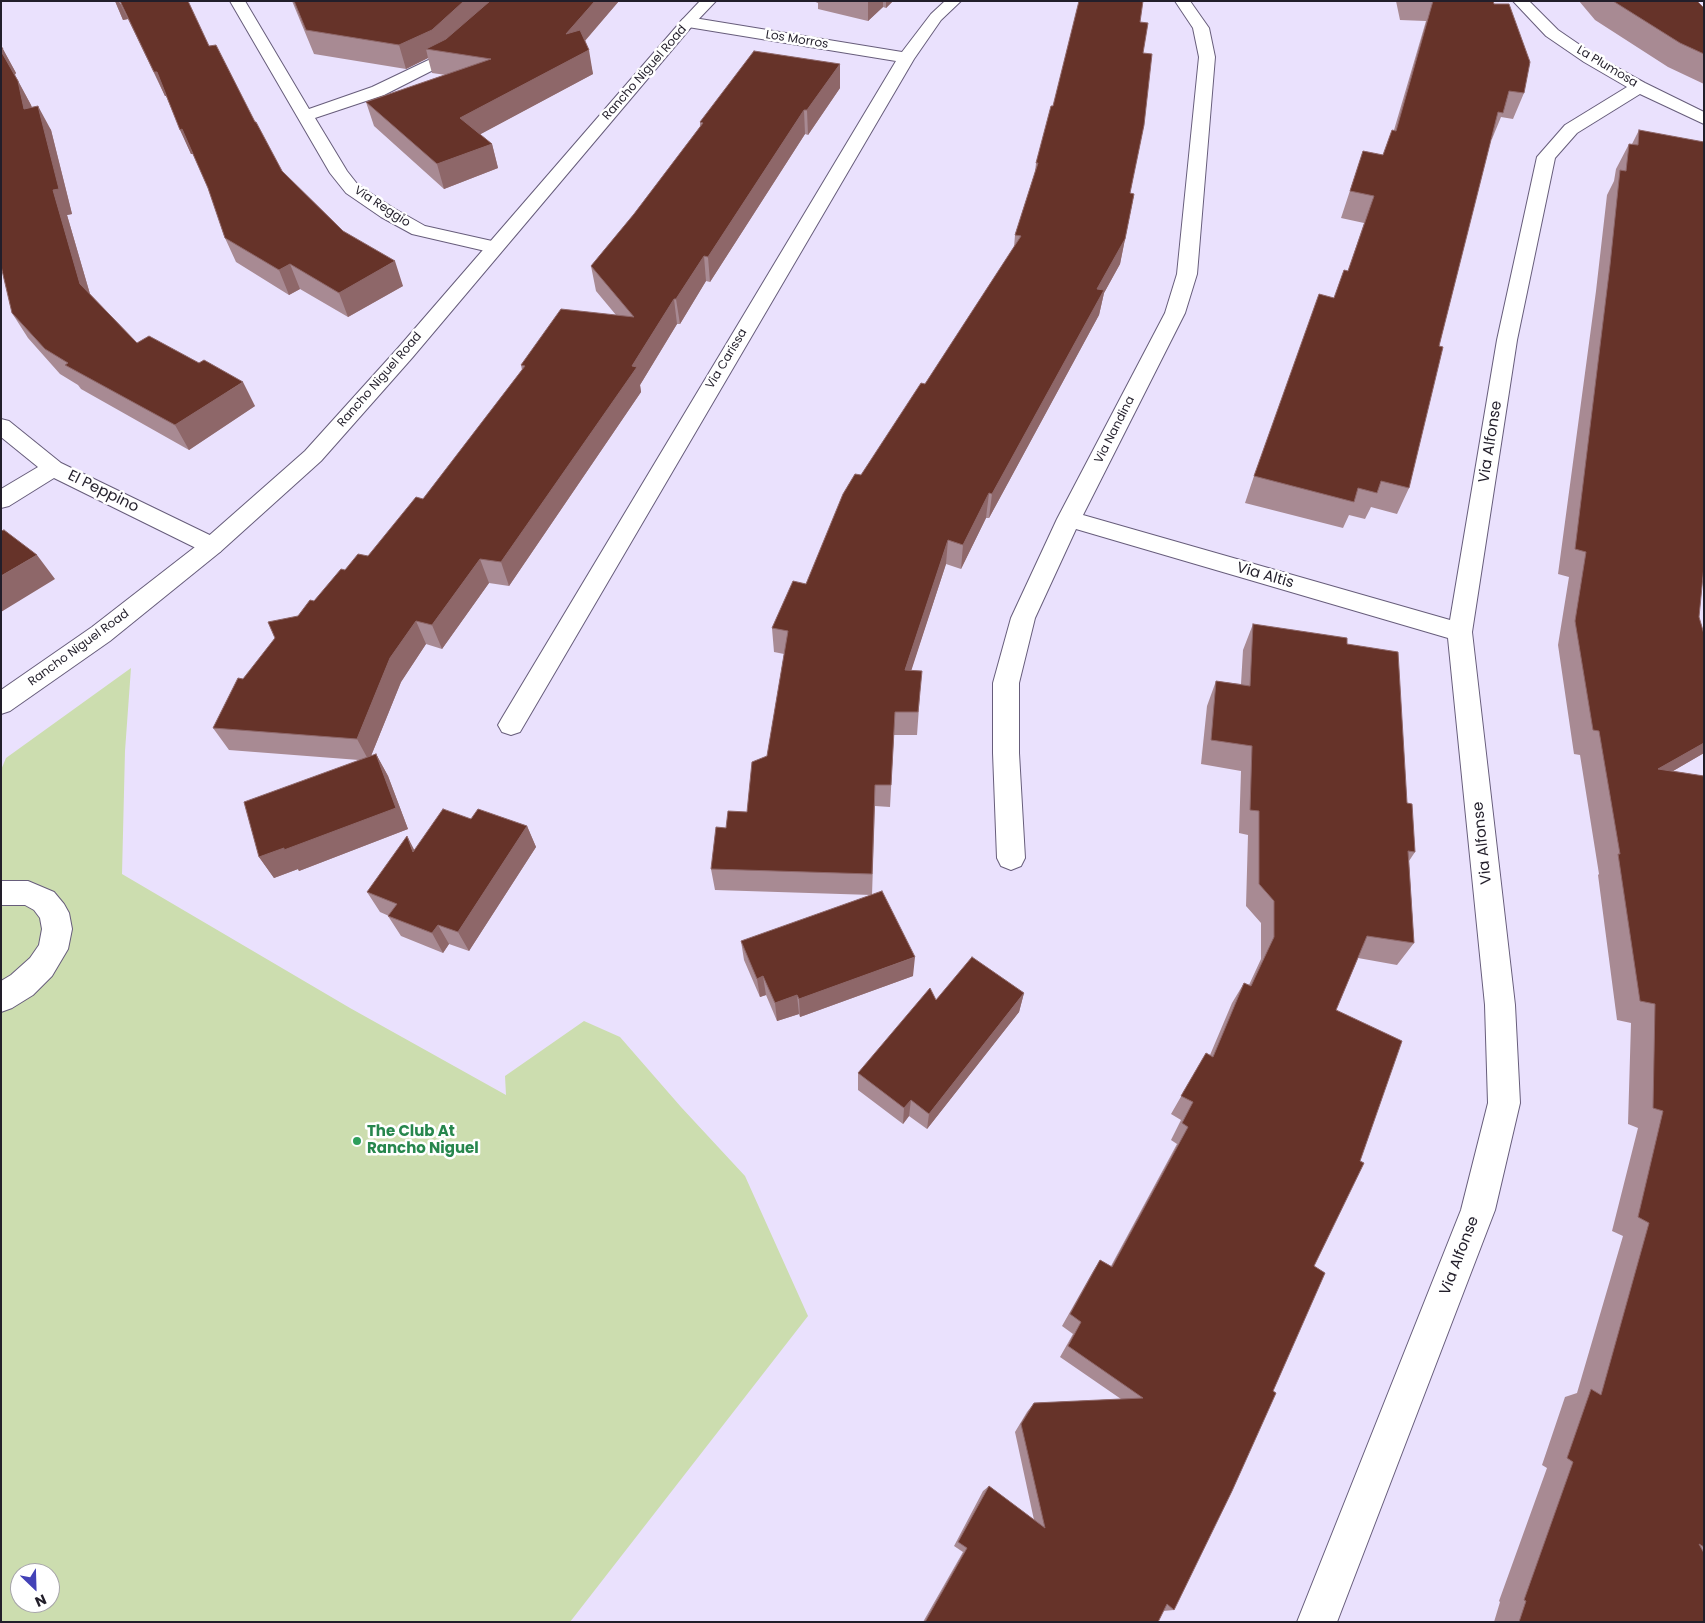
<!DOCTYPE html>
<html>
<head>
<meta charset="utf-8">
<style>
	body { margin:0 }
	#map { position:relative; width:1705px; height:1623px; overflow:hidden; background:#eae1fd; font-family:Poppins,sans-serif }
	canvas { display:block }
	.frame { position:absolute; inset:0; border:2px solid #221e2a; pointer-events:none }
	.north { position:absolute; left:10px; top:1563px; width:50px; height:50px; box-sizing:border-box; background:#fff; border:1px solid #a7a5aa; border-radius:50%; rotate:156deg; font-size:14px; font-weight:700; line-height:20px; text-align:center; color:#221e2a }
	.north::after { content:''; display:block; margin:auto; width:18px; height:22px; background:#4342b7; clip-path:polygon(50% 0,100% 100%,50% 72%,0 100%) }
</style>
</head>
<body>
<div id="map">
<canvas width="1705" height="1623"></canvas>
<div class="frame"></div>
<div class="north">N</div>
</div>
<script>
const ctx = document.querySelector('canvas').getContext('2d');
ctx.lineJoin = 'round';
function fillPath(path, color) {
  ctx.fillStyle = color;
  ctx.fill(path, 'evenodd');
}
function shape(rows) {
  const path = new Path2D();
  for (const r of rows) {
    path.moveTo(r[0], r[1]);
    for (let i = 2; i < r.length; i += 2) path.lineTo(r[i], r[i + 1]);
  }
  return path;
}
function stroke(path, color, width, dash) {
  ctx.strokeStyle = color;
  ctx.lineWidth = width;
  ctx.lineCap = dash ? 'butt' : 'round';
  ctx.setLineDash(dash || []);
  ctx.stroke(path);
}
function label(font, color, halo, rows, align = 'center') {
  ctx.font = font + ' Poppins,sans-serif';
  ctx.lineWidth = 5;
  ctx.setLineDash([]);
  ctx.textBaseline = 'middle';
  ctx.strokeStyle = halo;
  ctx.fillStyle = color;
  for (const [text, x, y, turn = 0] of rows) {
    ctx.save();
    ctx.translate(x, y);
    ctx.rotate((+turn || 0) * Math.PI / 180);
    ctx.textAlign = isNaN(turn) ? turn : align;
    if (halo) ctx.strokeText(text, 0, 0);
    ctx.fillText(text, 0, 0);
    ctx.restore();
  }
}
const green = shape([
	[131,668,125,751,122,874,350,1008,506,1095,505,1076,584,1021,620,1037,681,1107,745,1176,808,1316,570,1622,1,1622,1,770,6,758],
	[20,1573,50,1573,50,1603,20,1603]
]);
const service = shape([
	[1,881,28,881,54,892,64,904,69,913,72,929,68,949,52,976,33,995,12,1008,1,1012,1,981,11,975,30,958,39,945,42,929,40,918,34,910,25,905,1,905,1,881]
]);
const minor = shape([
	[230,1,245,1,309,109,372,87,439,55,498,1,514,1,497,20,451,61,384,95,315,118,347,171,358,185,395,209,425,226,501,243,503,247,501,251,494,253,412,234,381,217,346,193,330,173,230,1],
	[945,1,961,1,941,20,914,59,520,732,511,735,502,732,498,725,502,718,896,61,688,27,683,25,680,22,683,19,688,17,902,52,931,14,945,1],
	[1175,1,1190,1,1209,28,1215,57,1197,274,1185,313,1083,515,1450,620,1497,340,1537,157,1565,125,1627,87,1584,62,1546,36,1513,1,1529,1,1558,30,1596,56,1645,83,1704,112,1704,124,1640,94,1577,133,1555,158,1517,340,1472,632,1515,1005,1520,1103,1495,1210,1337,1622,1297,1622,1461,1210,1488,1103,1485,1005,1448,638,1076,529,1035,618,1019,683,1019,753,1025,858,1021,866,1011,870,1001,866,997,858,993,753,993,683,1011,618,1057,519,1165,313,1177,274,1199,57,1193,28,1175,1],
	[1,419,9,421,61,463,220,540,224,546,220,552,212,554,204,552,54,478,9,506,1,508,1,489,38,467,1,437,1,419]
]);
const tertiary = shape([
	[700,1,716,1,693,25,412,358,321,461,220,552,110,641,10,711,1,714,1,690,92,627,204,540,305,451,398,348,683,19,700,1]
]);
const wall = shape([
	[115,1,209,46,255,122,282,171,343,231,403,286,348,317,300,289,289,295,236,262,225,238,208,188,193,154,191,154,166,96,165,96,128,19,123,20],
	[292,1,619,1,585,41,593,74,480,134,492,144,498,168,444,189,374,126,366,102,446,75,432,73,428,58,406,69,314,54],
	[813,1,893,1,886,8,883,7,868,21,818,9,818,3],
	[1396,1,1493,1,1524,93,1513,119,1501,117,1492,139,1491,139,1439,346,1409,488,1397,514,1371,507,1365,519,1349,515,1343,528,1245,503,1254,476,1334,298,1344,270,1348,271,1364,223,1341,218,1363,151,1383,155,1394,130,1426,21,1400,20],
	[1579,1,1697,1,1704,8,1704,84,1668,67,1595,20],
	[1140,22,1143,53,1144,125,1130,193,1134,194,1120,264,1104,293,1099,315,989,518,986,518,961,569,946,564,911,670,920,694,917,735,894,735,890,807,875,806,872,895,715,890,711,869,726,828,747,812,767,756,784,654,774,652,772,628,806,584,861,475,925,384,1014,247,1015,235,1035,172,1036,163,1053,106],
	[1,46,16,73,15,75,32,107,51,130,72,214,67,215,90,294,137,343,255,406,189,450,81,389,78,385,60,374,28,338,12,313],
	[840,64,840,88,808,135,805,134,710,282,706,281,680,324,677,324,640,385,641,392,509,586,489,583,442,649,426,644,401,682,371,756,376,754,388,776,408,829,299,871,298,869,274,878,259,857,359,760,229,750,213,728,243,679,298,616,314,601,345,570,368,556,423,499,522,370,521,365,616,315,596,291,591,266,634,214,700,127,700,122],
	[1639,130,1699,617,1704,634,1704,753,1673,771,1704,776,1704,1622,1494,1622,1500,1602,1499,1601,1547,1468,1542,1465,1565,1397,1577,1393,1623,1236,1612,1231,1638,1128,1628,1124,1631,1023,1617,1020,1598,875,1599,874,1580,755,1574,754,1558,645,1569,577,1558,574,1596,291,1607,195,1614,181,1616,169,1629,144,1632,144],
	[1253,624,1347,644,1407,803,1415,852,1409,861,1414,943,1397,965,1358,958,1336,1010,1314,1266,1174,1610,1163,1611,1158,1622,923,1622,963,1552,954,1546,983,1491,989,1486,1034,1520,1015,1432,1027,1412,1034,1403,1121,1399,1060,1357,1073,1334,1062,1326,1092,1273,1100,1260,1111,1266,1177,1144,1171,1140,1181,1120,1171,1114,1206,1053,1210,1055,1232,1003,1244,983,1249,985,1261,959,1261,923,1246,906,1248,835,1239,833,1241,771,1201,764,1207,706,1216,681,1241,684,1243,650],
	[471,819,527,826,536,847,469,951,449,944,443,953,401,936,388,916,389,916,380,912,367,892,414,850],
	[741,941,913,976,800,1017,799,1014,777,1021,766,995,760,997,744,960],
	[1024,993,1019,1012,927,1129,909,1116,903,1124,858,1090,858,1073,936,1000]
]);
const shadedWall = shape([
	[115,1,119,1,128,19,123,20],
	[464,1,495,1,440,51,426,49,428,58,406,69,399,45],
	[595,1,619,1,570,58,566,34],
	[868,1,883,1,883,7,868,21],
	[886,1,893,1,886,8],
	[3,49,16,73,14,75,1,51],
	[589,50,593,74,466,142,460,118],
	[840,64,840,88,808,135,807,110],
	[154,72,157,72,167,96,165,96],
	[18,81,31,105,38,133,24,109],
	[38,106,51,130,72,214,67,215,94,308,80,284,53,190],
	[804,110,805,134,710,282,708,257],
	[182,129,193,154,191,154,180,130],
	[492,144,498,168,444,189,437,164],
	[1134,194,1120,264,1104,293,1099,315,989,518,992,494,1097,289],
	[704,256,706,281,680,324,676,299],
	[395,261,403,286,348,317,339,293],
	[290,264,300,289,289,295,279,270],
	[674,299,677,324,640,385,641,392,509,586,501,562,632,366],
	[243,382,255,406,189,450,175,425],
	[989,493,986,518,961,569,963,545],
	[948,540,946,564,904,693,905,670],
	[37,555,55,579,1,612,1,576],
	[480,559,489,583,442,649,432,625],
	[416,621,426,644,401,682,369,761,357,739,390,658],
	[1704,743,1704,753,1637,792,1658,769],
	[376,754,388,776,408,829,299,871,298,869,274,878,259,857],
	[527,826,536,847,469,951,458,932],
	[407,836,418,857,413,852],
	[438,925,449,944,443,953,432,933],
	[915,957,913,976,800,1017,799,999],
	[763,976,766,995,760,997,757,979],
	[1024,993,1019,1012,927,1129,929,1114],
	[797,995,799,1014,777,1021,775,1003],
	[911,1100,909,1116,903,1124,904,1108]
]);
const building = shape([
	[120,1,188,1,209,46,216,45,255,122,256,122,282,171,343,231,395,261,339,293,290,264,279,270,225,238,208,188,182,129,180,130,157,72,154,72,120,1],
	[294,1,464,1,432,30,399,45,306,30,294,1],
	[490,1,595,1,566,34,580,30,589,50,460,118,492,144,437,164,366,102,491,59,426,49,446,39,490,1],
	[1079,1,1143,1,1140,22,1148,23,1143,53,1152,54,1144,125,1130,193,1134,194,1125,239,1097,289,1104,290,992,494,989,493,963,545,948,540,905,670,922,671,918,712,895,712,891,785,875,785,872,874,711,869,716,827,726,828,728,811,747,812,752,762,767,756,788,631,772,628,793,581,806,584,843,494,855,474,861,475,921,383,925,384,1021,236,1015,235,1038,163,1036,163,1051,106,1053,106,1079,1],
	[1433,1,1493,1,1494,4,1509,4,1530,62,1524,93,1509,91,1503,113,1498,112,1439,346,1443,347,1409,488,1381,481,1377,493,1358,488,1354,502,1254,476,1319,294,1334,298,1344,270,1348,271,1374,196,1350,191,1363,151,1383,155,1392,130,1396,131,1433,1],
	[1613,1,1697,1,1704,8,1704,54,1680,43,1613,1],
	[1,46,3,49,1,51,18,81,24,109,38,106,59,189,53,190,80,284,137,343,149,336,199,363,204,360,243,382,175,425,65,365,68,363,45,349,12,313,1,266,1,46],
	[754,51,840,64,807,110,804,110,708,257,704,256,676,299,674,299,632,366,637,367,501,562,480,559,432,625,416,621,390,658,357,739,213,728,238,678,243,679,275,638,268,622,298,616,310,600,314,601,341,569,345,570,358,554,368,556,416,497,423,499,525,366,521,365,561,309,634,317,591,266,634,214,703,123,700,122,754,51],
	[1639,130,1704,142,1704,566,1699,617,1704,634,1704,743,1658,769,1704,776,1704,1547,1699,1544,1704,1553,1704,1622,1519,1622,1526,1601,1524,1600,1573,1462,1567,1458,1591,1389,1601,1395,1649,1223,1638,1217,1663,1111,1653,1108,1655,1004,1640,1001,1618,854,1620,854,1599,731,1593,730,1575,621,1586,552,1575,549,1610,265,1620,170,1626,171,1629,144,1638,145,1639,130],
	[4,530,37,555,1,576,1,531,4,530],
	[1253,624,1347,638,1347,644,1398,652,1407,803,1412,804,1415,852,1408,851,1414,943,1367,936,1336,1010,1402,1041,1360,1161,1364,1163,1314,1266,1325,1273,1273,1391,1276,1393,1232,1491,1174,1610,1167,1604,1158,1622,925,1622,967,1548,958,1542,989,1486,1045,1528,1021,1424,1034,1403,1143,1398,1068,1346,1081,1322,1070,1314,1100,1260,1112,1267,1188,1127,1182,1123,1193,1102,1181,1096,1206,1053,1213,1057,1244,983,1251,986,1274,937,1274,901,1259,884,1259,811,1250,810,1252,746,1211,740,1216,681,1250,686,1253,624],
	[376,754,396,808,284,850,284,848,259,857,244,802,376,754],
	[443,809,471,819,478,809,527,826,458,932,438,925,432,933,388,916,397,904,367,892,407,836,413,852,443,809],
	[882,891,915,957,799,999,797,995,775,1003,763,976,757,979,741,941,882,891],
	[972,957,1024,993,929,1114,911,1100,904,1108,858,1073,930,988,936,1000,972,957]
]);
const markers = [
	[357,1141,5,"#2e9e5b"]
];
const farStreetnames = [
	["Los Morros",797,40,9],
	["La Plumosa",1607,67,31],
	["Rancho Niguel Road",645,73,-49],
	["Via Reggio",382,207,33],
	["Via Carissa",727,359,-59],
	["Rancho Niguel Road",380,380,-49],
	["Via Nandina",1115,430,-63],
	["Rancho Niguel Road",79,648,-36]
];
const streetNames = [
	["Via Alfonse",1491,442,-81],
	["El Peppino",103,492,26],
	["Via Altis",1265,576,16],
	["Via Alfonse",1483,843,-96],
	["Via Alfonse",1460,1256,-69]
];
const leisureNames = [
	["The Club At",367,1132],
	["Rancho Niguel",367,1149]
];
fillPath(green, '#ccddaf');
stroke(service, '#675d7b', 2);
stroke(minor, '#675d7b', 2);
stroke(tertiary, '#675d7b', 2);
fillPath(service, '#fff');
fillPath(minor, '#fff');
fillPath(tertiary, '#fff');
fillPath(wall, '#a88a93');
fillPath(shadedWall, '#8e6769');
fillPath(building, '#663329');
stroke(building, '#8e6769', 1);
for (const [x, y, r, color] of markers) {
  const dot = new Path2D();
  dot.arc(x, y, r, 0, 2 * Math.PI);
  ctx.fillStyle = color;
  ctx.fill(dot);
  stroke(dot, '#fff', 2);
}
label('12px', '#221e2a', '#fff', farStreetnames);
label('15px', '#221e2a', '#fff', streetNames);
label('bold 15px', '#27864d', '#fff', leisureNames, 'left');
</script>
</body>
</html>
